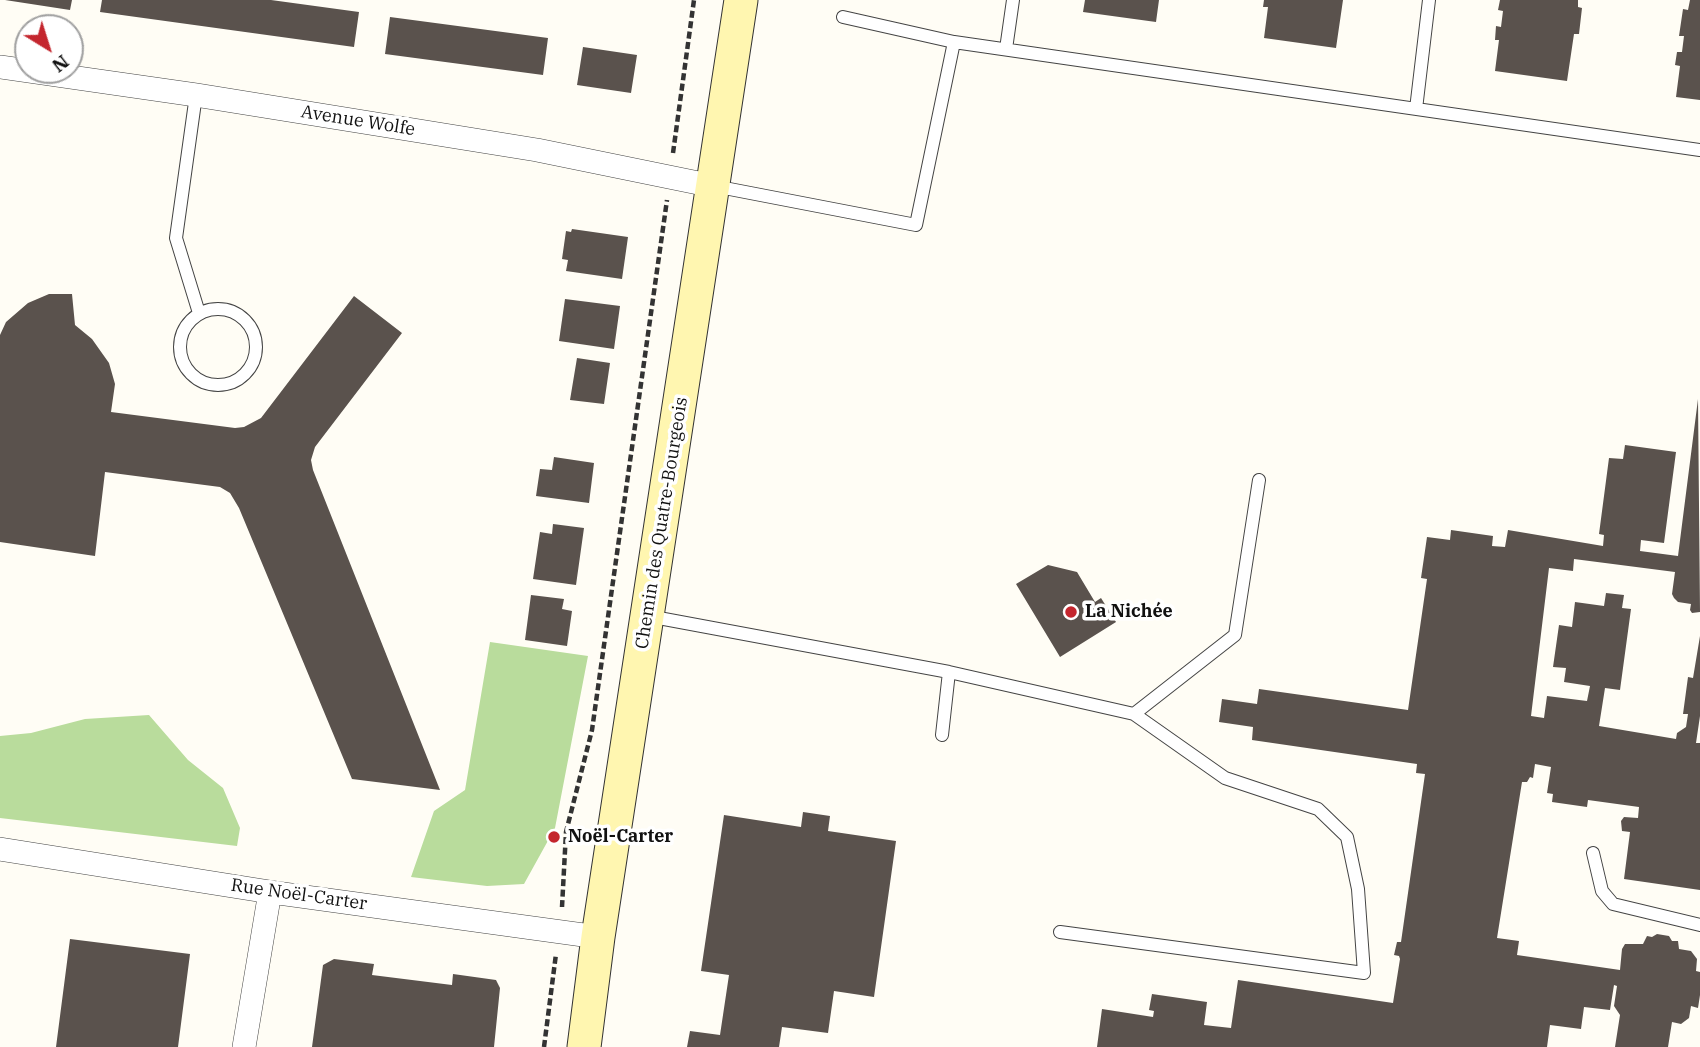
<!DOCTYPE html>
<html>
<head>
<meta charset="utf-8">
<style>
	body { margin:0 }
	#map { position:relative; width:1700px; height:1047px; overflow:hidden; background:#fffdf5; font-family:"IBM Plex Serif",serif }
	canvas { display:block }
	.north { position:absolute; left:14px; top:14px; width:70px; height:70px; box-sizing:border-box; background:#fff; border:2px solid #a0a0a0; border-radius:50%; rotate:142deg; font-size:19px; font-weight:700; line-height:28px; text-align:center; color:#111 }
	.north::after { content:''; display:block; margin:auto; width:24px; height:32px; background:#c4262e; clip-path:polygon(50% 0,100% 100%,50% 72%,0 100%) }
</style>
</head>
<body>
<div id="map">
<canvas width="1700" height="1047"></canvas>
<div class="north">N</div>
</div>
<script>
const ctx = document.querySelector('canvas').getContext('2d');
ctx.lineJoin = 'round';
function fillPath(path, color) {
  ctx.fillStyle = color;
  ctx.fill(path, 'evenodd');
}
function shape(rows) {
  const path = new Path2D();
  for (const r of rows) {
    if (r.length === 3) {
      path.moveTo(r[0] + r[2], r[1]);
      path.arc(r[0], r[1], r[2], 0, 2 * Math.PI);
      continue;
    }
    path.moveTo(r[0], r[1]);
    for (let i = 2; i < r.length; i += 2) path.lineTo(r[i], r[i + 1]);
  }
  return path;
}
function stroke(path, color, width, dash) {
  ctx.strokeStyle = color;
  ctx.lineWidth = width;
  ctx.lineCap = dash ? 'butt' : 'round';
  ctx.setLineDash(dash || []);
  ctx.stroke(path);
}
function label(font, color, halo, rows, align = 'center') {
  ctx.font = font + ' "IBM Plex Serif",serif';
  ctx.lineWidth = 7;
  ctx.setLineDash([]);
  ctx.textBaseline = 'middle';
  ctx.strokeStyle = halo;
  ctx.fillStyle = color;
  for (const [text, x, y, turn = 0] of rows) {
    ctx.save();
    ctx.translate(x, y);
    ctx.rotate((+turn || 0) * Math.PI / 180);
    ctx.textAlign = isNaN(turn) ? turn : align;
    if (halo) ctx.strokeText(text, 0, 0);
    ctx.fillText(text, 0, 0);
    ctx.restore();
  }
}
const forest = shape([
	[490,642,588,656,555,828,524,884,487,886,411,877,434,811,465,790],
	[149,715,188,760,223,788,240,828,237,846,0,818,0,736,31,733,85,719]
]);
const building = shape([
	[5,0,72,0,70,10],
	[102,0,271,0,359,12,354,47,100,12],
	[1085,0,1159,0,1156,22,1083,12],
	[1264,0,1343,0,1336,48,1264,38,1268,7,1263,7],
	[1500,0,1578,0,1578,7,1582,8,1579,34,1574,34,1567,81,1495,71,1499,40,1495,40,1496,26,1501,27,1503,11,1498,10],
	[1690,0,1700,0,1700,100,1676,97,1680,66,1675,65,1677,52,1682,52,1684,36,1679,36,1683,9,1688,10],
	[390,17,548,38,543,75,385,54],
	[583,47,637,55,631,93,577,85],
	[572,229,628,237,622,279,566,271,568,260,562,259,566,231,571,232],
	[49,294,72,294,75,325,92,339,109,363,115,384,111,412,235,428,244,427,261,418,354,296,402,333,315,447,311,460,313,470,440,790,352,779,239,508,230,493,220,487,105,472,95,556,0,542,0,335,6,322,28,303],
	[565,299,620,306,614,349,559,341],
	[577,358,610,363,604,404,570,400],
	[1698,399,1700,612,1692,613,1690,610,1691,604,1678,602,1674,598,1672,594,1675,572,1574,559,1573,571,1549,568,1531,716,1544,718,1547,696,1587,701,1590,686,1564,682,1566,668,1553,667,1559,625,1572,627,1575,602,1604,606,1606,593,1624,595,1622,608,1631,609,1620,690,1605,688,1599,726,1676,739,1677,733,1686,727,1688,714,1683,714,1688,677,1693,678,1700,636,1700,716,1696,743,1700,743,1700,890,1624,879,1630,832,1622,831,1621,821,1624,817,1638,818,1639,807,1588,800,1587,807,1552,802,1553,794,1547,793,1551,767,1535,764,1533,778,1530,777,1527,782,1522,782,1497,938,1519,941,1517,955,1620,970,1622,949,1625,944,1643,944,1647,936,1652,937,1657,934,1669,936,1672,941,1678,941,1679,949,1691,951,1697,959,1696,971,1700,972,1700,995,1698,1008,1691,1006,1689,1018,1681,1024,1672,1022,1668,1047,1615,1047,1620,1015,1614,1006,1617,986,1614,985,1610,1010,1584,1007,1581,1029,1550,1025,1547,1047,1097,1047,1102,1009,1153,1017,1154,1011,1149,1010,1152,994,1207,1002,1204,1025,1231,1028,1238,980,1393,1003,1400,959,1399,956,1394,955,1397,942,1401,942,1425,774,1416,773,1417,764,1252,740,1253,727,1219,722,1222,699,1257,704,1259,689,1408,710,1427,579,1421,578,1427,537,1450,540,1451,530,1493,536,1492,546,1505,547,1508,530,1603,546,1604,535,1599,534,1609,458,1623,459,1625,445,1676,452,1664,543,1641,540,1640,551,1678,556],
	[554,457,594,463,589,503,536,496,540,469,552,470],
	[553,524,584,528,576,585,533,579,540,532,552,534],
	[1048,565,1077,572,1095,602,1101,598,1116,622,1060,657,1016,584],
	[531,595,564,599,562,609,572,611,567,646,525,640],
	[803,812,830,816,828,831,896,841,874,997,834,991,828,1033,782,1027,779,1047,687,1047,690,1031,720,1035,729,975,701,971,724,815,801,827],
	[70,939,190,954,178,1047,56,1047],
	[334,959,374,964,372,975,452,985,453,974,496,980,500,988,494,1047,312,1047,323,965]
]);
const path = shape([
	[673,153,694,0],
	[562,907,566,832,592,730,667,200],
	[544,1047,556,954]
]);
const lane = shape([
	[843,17,954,42],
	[1006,49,1013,0],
	[196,95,176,238,199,313],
	[1416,109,1429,0],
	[714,186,916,225,954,42,1700,150],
	[218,347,38],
	[648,616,949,672,1134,714,1225,778,1318,809,1347,837,1358,889,1364,973,1060,932],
	[1134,714,1235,635,1259,480],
	[942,735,949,672],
	[1593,853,1602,891,1613,904,1700,925]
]);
const street = shape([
	[0,67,196,95,537,150,713,186],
	[0,849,270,892,598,937],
	[244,1047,270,892]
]);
const secondary = shape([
	[584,1047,598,937,741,0]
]);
const markers = [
	[1071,612,7,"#c4262e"],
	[554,837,7,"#c4262e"]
];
const streetNames = [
	["Avenue Wolfe",358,121,9],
	["Chemin des Quatre-Bourgeois",662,523,-81],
	["Rue Noël-Carter",299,895,8]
];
const poiNames = [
	["La Nichée",1085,612],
	["Noël-Carter",568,837]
];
fillPath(forest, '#b9dc9c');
fillPath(building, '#5a524d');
stroke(lane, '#444', 14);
stroke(street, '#444', 24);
stroke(secondary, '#333', 35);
stroke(path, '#333', 4.5, [7, 3.5]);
stroke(lane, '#fff', 12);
stroke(street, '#fff', 23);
stroke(secondary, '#fff6b0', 33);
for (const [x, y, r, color] of markers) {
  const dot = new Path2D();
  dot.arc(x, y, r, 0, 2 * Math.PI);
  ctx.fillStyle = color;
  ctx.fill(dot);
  stroke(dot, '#fff', 2.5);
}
label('18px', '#111', '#fff', streetNames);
label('bold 18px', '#111', '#fff', poiNames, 'left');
</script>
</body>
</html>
